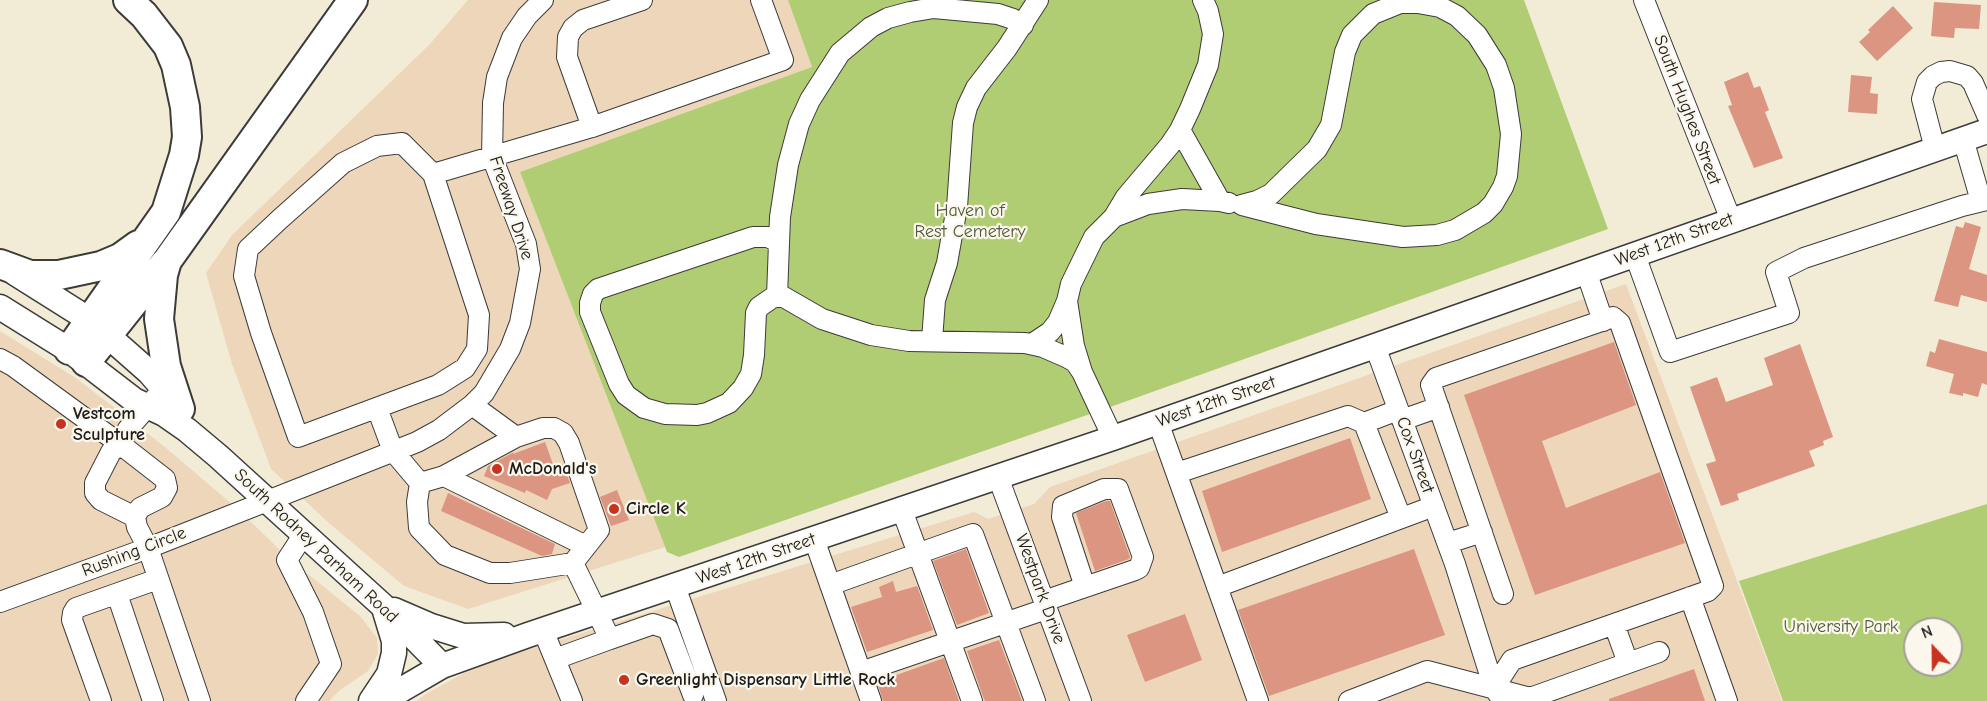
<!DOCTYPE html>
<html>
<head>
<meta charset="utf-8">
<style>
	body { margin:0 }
	#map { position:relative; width:1987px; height:701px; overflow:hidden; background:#f2ecd6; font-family:"Comic Neue",sans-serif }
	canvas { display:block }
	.north { position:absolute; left:1903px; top:617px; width:60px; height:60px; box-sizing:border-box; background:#fbf7ec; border:2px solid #a29f99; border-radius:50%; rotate:338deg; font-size:16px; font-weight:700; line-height:24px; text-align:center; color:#1c1c1c }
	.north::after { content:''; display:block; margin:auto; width:21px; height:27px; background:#c8321e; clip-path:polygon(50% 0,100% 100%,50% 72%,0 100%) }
</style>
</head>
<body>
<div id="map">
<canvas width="1987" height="701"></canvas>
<div class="north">N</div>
</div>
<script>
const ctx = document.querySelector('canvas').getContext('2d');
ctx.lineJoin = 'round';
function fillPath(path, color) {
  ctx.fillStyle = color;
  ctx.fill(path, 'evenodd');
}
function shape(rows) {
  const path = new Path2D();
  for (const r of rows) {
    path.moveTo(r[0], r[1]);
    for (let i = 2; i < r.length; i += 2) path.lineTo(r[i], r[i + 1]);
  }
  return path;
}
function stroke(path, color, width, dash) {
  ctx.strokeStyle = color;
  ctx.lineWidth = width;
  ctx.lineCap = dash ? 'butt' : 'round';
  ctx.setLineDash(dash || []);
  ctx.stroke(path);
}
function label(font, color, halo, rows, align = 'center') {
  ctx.font = font + ' "Comic Neue",sans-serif';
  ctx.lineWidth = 4.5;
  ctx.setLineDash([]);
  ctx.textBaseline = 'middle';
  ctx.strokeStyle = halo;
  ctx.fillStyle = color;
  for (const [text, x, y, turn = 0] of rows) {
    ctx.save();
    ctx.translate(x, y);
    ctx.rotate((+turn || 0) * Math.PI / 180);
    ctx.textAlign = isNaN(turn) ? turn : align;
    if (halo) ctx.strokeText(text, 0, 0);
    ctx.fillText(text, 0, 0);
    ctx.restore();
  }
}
const built = shape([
	[468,0,788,0,812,67,520,172,665,547,468,609,404,586,330,524,271,469,232,364,206,273,232,235,429,45],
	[1626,284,1782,701,417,701,424,695,466,672,504,657,974,512,988,519,1034,504,1050,487],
	[0,331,76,378,165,447,240,511,288,558,360,616,377,638,378,654,368,671,340,690,329,701,0,701]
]);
const green = shape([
	[788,0,1524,0,1608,229,1113,406,679,557,667,552,520,172,812,67],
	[1987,504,1987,701,1783,701,1739,581],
	[1915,629,1951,629,1951,665,1915,665]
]);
const building = shape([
	[1934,2,1981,5,1979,29,1955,28,1954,38,1931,36],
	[1893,6,1913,28,1877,61,1859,42,1870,32,1868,30],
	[1748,72,1754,88,1760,86,1769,110,1765,112,1783,158,1754,168,1728,106,1732,105,1724,82],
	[1851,75,1872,77,1870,93,1878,94,1877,114,1848,112],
	[1965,222,1981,227,1969,269,1987,275,1987,302,1961,295,1958,307,1934,301,1956,226,1963,228],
	[1939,339,1987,352,1987,385,1982,383,1978,397,1963,393,1963,396,1949,393,1954,374,1926,366,1930,351,1935,353],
	[1614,342,1636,405,1542,441,1566,508,1660,472,1685,543,1535,595,1464,395],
	[1800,344,1833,437,1823,441,1824,445,1809,451,1815,466,1737,494,1739,500,1721,506,1706,464,1716,461,1690,387,1717,377,1726,402,1773,385,1764,358],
	[1350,438,1371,499,1222,552,1202,491],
	[545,442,554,467,563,464,570,483,552,489,547,500,526,490,525,493,484,476,488,466,514,452,513,454],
	[617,490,629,520,611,526,600,497],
	[448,493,555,544,552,554,542,556,441,511],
	[1106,501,1110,501,1130,557,1129,559,1095,571,1076,513],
	[966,549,989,613,957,625,933,561],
	[1414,549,1445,635,1269,696,1238,610],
	[893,581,896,592,917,586,933,630,867,652,851,607,882,597,879,587],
	[1185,614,1202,660,1145,682,1127,635],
	[999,640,1022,701,985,701,982,694,967,651],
	[944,658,959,701,883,701,877,682],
	[1694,669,1705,701,1609,701,1609,699]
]);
const minor = shape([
	[1644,0,1731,220],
	[1400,3,1418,3,1440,7,1457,16,1477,35,1496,65,1504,88,1511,134,1507,176,1503,187,1493,204,1484,213,1455,230,1437,235,1403,237,1316,224,1242,205,1257,201,1271,194,1317,149,1331,125,1345,52,1352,35,1373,14,1400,3],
	[592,127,567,57,568,37,573,28,583,20,642,0],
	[1180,130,1220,201,1229,203],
	[1963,139,1981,201],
	[1935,149,1922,99,1927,82,1933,76,1941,72,1950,71,1967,76,1973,83,1987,115],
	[433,174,479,315,477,349,465,368,438,385,298,437,261,333,244,276,248,249,280,219,343,163,377,146,402,143,433,174,592,127,783,60,761,0],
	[1114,217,1148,204,1182,199,1220,201],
	[778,242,768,237,753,237,598,289,593,294,590,303,590,312,619,384,626,395,644,408,665,414,697,415,707,413,729,403,743,388,751,374,754,355,756,313,759,307,772,298,782,296,822,319,871,335,909,341,1025,343,1043,347,1066,357,1075,362,1082,372],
	[1635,255,1670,352,1789,313,1776,272,1804,258,1962,206,1987,200],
	[1586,271,1603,321],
	[777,296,780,217,788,165,799,124,810,100,840,53,871,27,888,18,910,12,934,8,998,14,1013,19,1023,25],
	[932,340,935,300,947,263,957,207,963,123,967,107,976,88,1007,48,1038,0],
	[1032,344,1050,332,1058,322,1067,301],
	[1375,346,1455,564,1494,688,1503,701],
	[0,359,13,366,120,444,111,452,95,483,95,493,101,500,135,517],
	[156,397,128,429,120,444,165,479,167,488,162,497,140,508,135,517,137,527,148,548,200,701],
	[472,405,516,437],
	[377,408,393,451,420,483,417,502,419,528,445,555,490,573,510,573,573,563,610,639,653,624,668,629,693,695],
	[1402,420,1439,407],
	[1158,422,1258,701],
	[1364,423,1401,518],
	[1113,438,1082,372,1074,346,1067,301,1071,284,1094,237,1114,217,1126,197,1170,145,1180,130,1190,109,1208,65,1213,34,1208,11,1203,0],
	[1177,473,1348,416,1364,423,1398,410],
	[444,476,586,546],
	[998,477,1081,701],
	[420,483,444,476,516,437,543,428,554,428,563,433,569,443,599,530,573,563],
	[902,510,972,701],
	[304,534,287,560,313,612,331,664,306,701],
	[814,539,871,701],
	[1448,543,1482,532],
	[830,585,973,534,1035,701],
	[675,586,716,701],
	[1217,587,1434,506],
	[117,594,153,701],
	[1690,597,1727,701],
	[1044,601,1135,570,1139,568,1143,557,1118,489,1104,489,1063,506,1062,517,1085,587],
	[0,602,148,548,417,442,439,430,472,405,484,393,510,349,520,323,530,269,526,244,492,157,493,103,497,77,512,38,527,16,543,0],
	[1614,624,1628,663],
	[543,630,572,701],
	[555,659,610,639],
	[861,672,1046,609],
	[1494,688,1512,660,1708,591,1713,586,1620,323,1613,317,1436,378,1431,385,1503,594],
	[101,701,72,620,73,613,76,608,158,579],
	[1349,701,1427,671,1530,698,1659,652]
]);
const major = shape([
	[15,273,77,312,107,335,149,372,176,403],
	[0,307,69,350,134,400,164,414,187,430,218,456,383,606,442,666],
	[394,610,431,626,463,636,504,635],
	[371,701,389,674,394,653,394,641,384,608],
	[382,701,442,666,528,635,1113,438,1987,131]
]);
const highway = shape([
	[0,264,30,275,59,275,101,266,120,258,138,245],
	[69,350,166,212,184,155,187,137,185,107,176,65,168,46,144,15,128,0],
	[86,362,165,263],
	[180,409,166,366,159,319,163,275,167,261,353,0]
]);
const markers = [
	[61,424,6,"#c8321e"],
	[497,469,6,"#c8321e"],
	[614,509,6,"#c8321e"],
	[624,680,6,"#c8321e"]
];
const streetNames = [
	["South Hughes Street",1687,110,69],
	["Freeway Drive",511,208,72],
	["West 12th Street",1674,240,-20],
	["West 12th Street",1216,402,-19],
	["Cox Street",1415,455,70],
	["South Rodney Parham Road",316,546,43],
	["Rushing Circle",134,552,-21],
	["West 12th Street",756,559,-19],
	["Westpark Drive",1040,589,70]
];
const parkNames = [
	["Haven of",970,211],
	["Rest Cemetery",970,232],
	["University Park",1841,627]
];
const poiNames = [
	["Vestcom",73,414],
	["Sculpture",73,435],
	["McDonald's",509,469],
	["Circle K",626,509],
	["Greenlight Dispensary Little Rock",636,680]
];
fillPath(built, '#eed6bb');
fillPath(green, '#b1cd74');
fillPath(building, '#db9581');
stroke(minor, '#3c3b38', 22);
stroke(major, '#3c3b38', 27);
stroke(highway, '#3c3b38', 32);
stroke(minor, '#fff', 20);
stroke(major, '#fff', 24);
stroke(highway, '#fff', 28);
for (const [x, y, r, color] of markers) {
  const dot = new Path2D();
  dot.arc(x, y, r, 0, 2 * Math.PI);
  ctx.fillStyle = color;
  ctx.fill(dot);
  stroke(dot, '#fbf7ec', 2);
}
label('18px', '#1c1c1c', '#fbf7ec', streetNames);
label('18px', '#505a3b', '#fbf7ec', parkNames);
label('bold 18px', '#1c1c1c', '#fbf7ec', poiNames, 'left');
</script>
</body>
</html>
